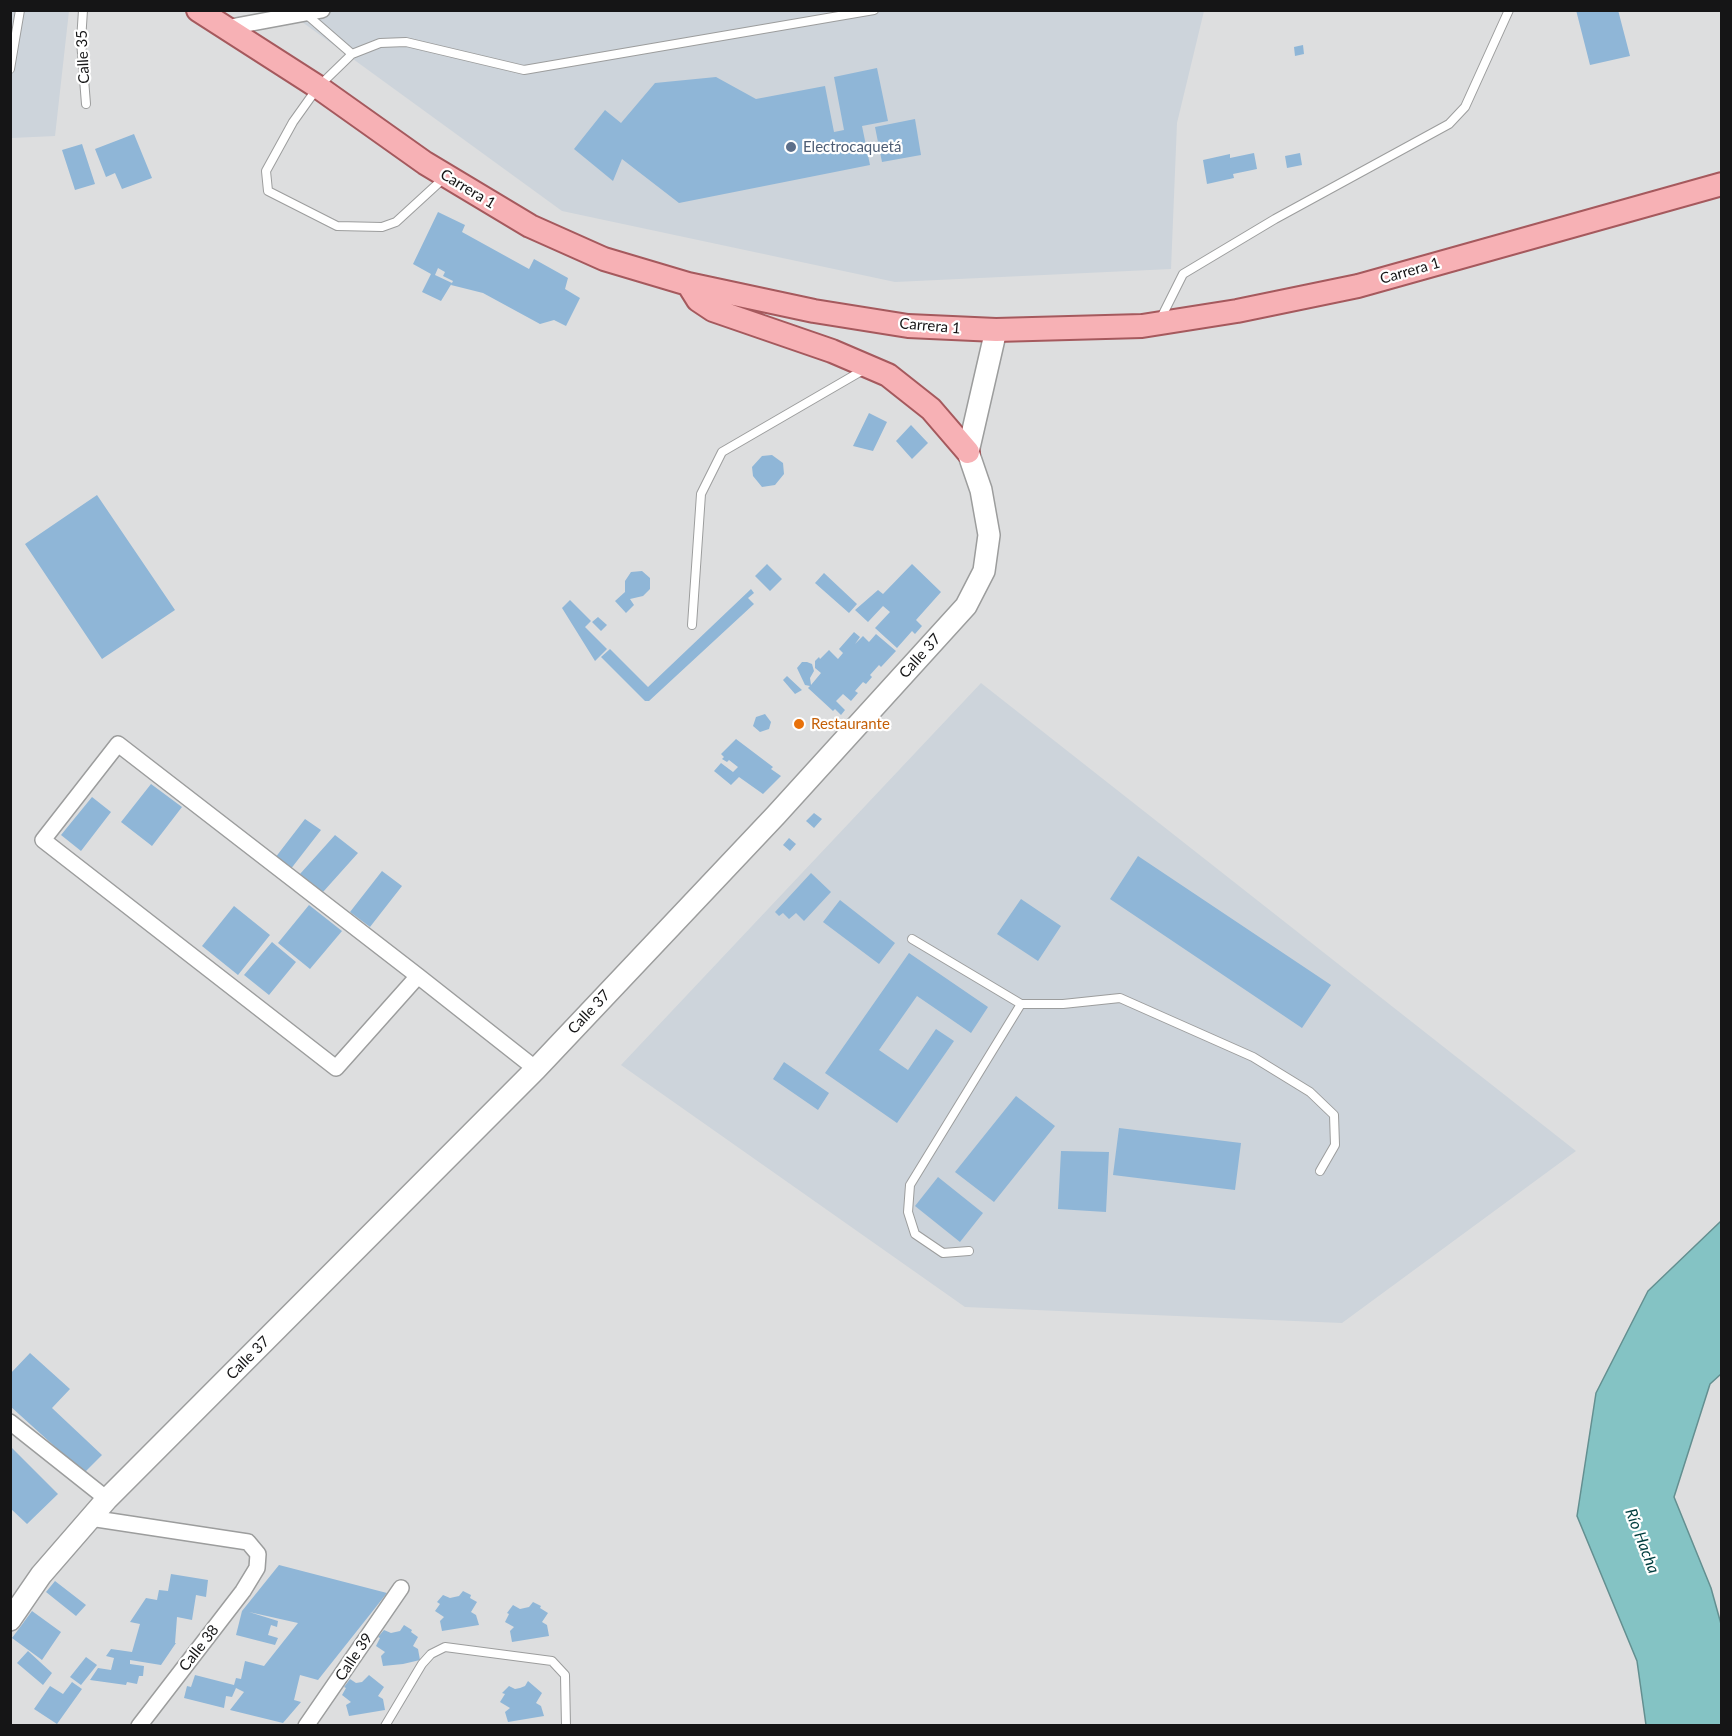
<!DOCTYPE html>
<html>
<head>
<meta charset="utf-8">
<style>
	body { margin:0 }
	#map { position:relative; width:1732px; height:1736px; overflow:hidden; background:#dddedf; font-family:Lato,sans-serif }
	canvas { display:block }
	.frame { position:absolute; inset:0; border:12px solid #151516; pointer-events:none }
</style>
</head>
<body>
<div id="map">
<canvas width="1732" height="1736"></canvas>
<div class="frame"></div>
</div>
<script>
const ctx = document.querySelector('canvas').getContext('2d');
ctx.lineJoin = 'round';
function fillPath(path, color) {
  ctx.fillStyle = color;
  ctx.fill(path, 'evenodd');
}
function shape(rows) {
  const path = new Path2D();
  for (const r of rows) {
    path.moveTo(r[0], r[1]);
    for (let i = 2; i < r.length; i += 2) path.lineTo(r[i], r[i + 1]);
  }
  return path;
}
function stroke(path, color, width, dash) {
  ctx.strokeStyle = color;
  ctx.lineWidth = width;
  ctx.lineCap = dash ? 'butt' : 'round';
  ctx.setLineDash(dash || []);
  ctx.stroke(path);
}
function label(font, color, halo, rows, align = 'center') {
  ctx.font = font + ' Lato,sans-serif';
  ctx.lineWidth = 4.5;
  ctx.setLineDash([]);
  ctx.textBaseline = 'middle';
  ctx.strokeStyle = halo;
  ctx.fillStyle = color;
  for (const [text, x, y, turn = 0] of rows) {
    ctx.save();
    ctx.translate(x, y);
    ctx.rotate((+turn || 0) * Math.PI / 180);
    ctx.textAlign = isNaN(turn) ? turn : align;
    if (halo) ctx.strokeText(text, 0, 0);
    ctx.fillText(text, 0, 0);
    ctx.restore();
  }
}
const built = shape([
	[10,11,69,11,55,136,11,138],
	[287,11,1204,11,1177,123,1171,269,895,282,562,211],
	[981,683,1576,1151,1342,1323,965,1307,621,1065]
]);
const water = shape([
	[1721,1221,1721,1374,1710,1384,1674,1497,1711,1588,1721,1624,1721,1725,1646,1725,1637,1661,1577,1516,1596,1393,1648,1291,1721,1221]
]);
const building = shape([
	[1576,10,1618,10,1630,56,1590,65],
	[1303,45,1304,54,1295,56,1294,47],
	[877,68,888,121,862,126,870,165,679,203,622,159,613,181,574,149,605,110,621,123,655,83,716,77,756,99,825,86,834,132,844,130,834,77],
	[915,119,921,155,882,162,875,127],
	[134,134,152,178,122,189,115,173,106,177,95,149],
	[82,144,95,184,75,190,62,150],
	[1254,153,1257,169,1233,174,1234,178,1207,184,1203,160,1230,154,1230,158],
	[1300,153,1302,165,1287,168,1285,156],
	[438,212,465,225,462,232,529,269,534,259,568,278,565,289,580,298,566,326,554,320,540,324,483,293,451,285,453,281,443,276,445,272,438,268,435,275,452,283,441,301,422,292,431,274,413,264],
	[869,413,887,422,873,451,853,446],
	[911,425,928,443,912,459,896,441],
	[772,455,783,463,784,474,775,485,762,487,753,476,752,467,762,456],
	[97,495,175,610,102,659,25,544],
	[767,564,782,579,770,591,755,576],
	[912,564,941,592,916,620,922,626,915,634,912,631,897,648,875,628,890,612,883,606,868,622,855,610,878,590,883,594],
	[642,571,650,578,650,589,643,596,630,599,634,605,626,613,615,601,625,592,625,581,631,572],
	[824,573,857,604,849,613,815,583],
	[751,589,754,593,748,598,754,604,649,701,645,701,601,657,610,649,648,687],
	[570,600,591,621,585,627,607,649,595,661,562,608],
	[598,617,607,625,601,631,592,622],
	[854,632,860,637,855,644,863,636,869,642,876,634,896,651,881,667,879,665,870,675,872,677,866,684,863,682,855,691,858,693,851,701,843,694,836,701,845,710,841,715,835,709,833,711,808,688,810,686,805,685,797,668,802,662,807,662,812,664,814,671,810,678,811,685,821,673,815,668,815,661,819,657,820,659,829,650,838,659,843,653,839,649],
	[787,676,802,690,795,694,783,680],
	[765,714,771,722,769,729,760,732,753,726,756,717],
	[736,739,773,767,771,769,781,776,763,794,739,777,731,785,714,771,721,763,733,772,738,767,729,760,727,762,722,759,724,757,721,754],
	[151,784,182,807,152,846,121,822],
	[92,797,111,812,81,851,61,835],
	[814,813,822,819,814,828,806,821],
	[305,819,321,830,290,870,275,858],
	[335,835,358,853,323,892,300,874],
	[789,838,796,844,790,851,783,845],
	[1138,856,1331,985,1302,1028,1110,899],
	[382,871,402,886,370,927,350,912],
	[811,873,831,892,804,921,796,913,789,919,783,913,779,916,775,912],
	[1021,899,1061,926,1038,961,997,934],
	[840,900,895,943,879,964,823,922],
	[309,905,342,931,310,969,278,943],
	[234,906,270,935,238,975,202,946],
	[272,942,296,962,269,995,244,975],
	[909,953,988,1007,971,1033,917,996,879,1050,908,1070,936,1029,954,1041,897,1123,825,1073],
	[784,1062,829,1093,818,1110,773,1079],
	[1016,1096,1055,1126,994,1202,955,1172],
	[1119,1128,1241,1143,1235,1190,1113,1175],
	[1061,1151,1109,1152,1106,1212,1058,1209],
	[938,1177,983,1213,960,1242,915,1206],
	[30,1353,70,1389,52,1408,102,1455,84,1473,10,1406,10,1374],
	[10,1446,58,1494,27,1524,10,1508],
	[279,1565,387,1593,318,1680,300,1675,294,1700,301,1702,283,1723,230,1710,244,1692,236,1688,232,1697,226,1696,224,1708,184,1698,187,1686,191,1687,195,1675,234,1685,236,1678,241,1679,245,1661,264,1666,298,1623,249,1612,278,1621,277,1627,271,1625,268,1635,278,1638,275,1645,236,1635,242,1611],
	[171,1574,208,1580,206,1597,196,1595,192,1620,177,1617,175,1643,176,1643,161,1665,130,1660,130,1664,144,1666,143,1676,139,1676,137,1684,127,1682,126,1685,90,1680,98,1668,111,1670,114,1658,106,1656,111,1649,132,1652,140,1624,130,1622,146,1598,157,1600,159,1590,168,1591],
	[55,1581,86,1605,76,1616,46,1592],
	[463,1591,471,1595,470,1598,477,1602,471,1612,476,1615,479,1625,442,1631,440,1621,444,1617,435,1611,440,1604,437,1602,443,1595,450,1598,459,1596],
	[533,1602,541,1606,540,1608,548,1613,542,1622,547,1625,549,1636,512,1642,510,1631,514,1627,505,1622,509,1614,507,1613,513,1605,520,1609,529,1607],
	[32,1611,61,1632,42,1660,12,1638],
	[404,1625,412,1630,411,1632,418,1637,413,1646,418,1649,420,1660,403,1664,383,1666,381,1656,385,1652,376,1646,380,1638,378,1637,384,1630,391,1633,400,1631],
	[28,1651,52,1673,43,1685,17,1663],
	[86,1657,97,1665,81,1685,70,1677],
	[369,1675,384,1687,378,1696,383,1699,385,1710,349,1716,346,1705,351,1702,342,1695,346,1688,344,1687,350,1679,356,1683,362,1682],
	[528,1681,542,1693,536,1703,541,1706,544,1716,508,1722,505,1712,510,1708,500,1702,505,1694,502,1693,509,1686,515,1689,520,1688,525,1686],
	[72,1682,82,1689,57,1724,34,1709,50,1686,63,1694]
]);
const lane = shape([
	[83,10,81,41,86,104],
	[306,14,352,54],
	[10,69,20,10],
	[444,178,396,222,382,227,337,226,268,191,266,171,293,122,318,87,352,54,380,43,406,42,524,70,874,10],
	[1160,320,1183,274,1275,219,1449,124,1465,107,1509,10],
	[692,625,701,494,722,452,865,369],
	[912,939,1021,1004,1063,1004,1120,998,1253,1057,1310,1092,1334,1115,1335,1145,1320,1171],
	[969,1251,943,1253,915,1234,908,1212,910,1185,1021,1004],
	[385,1726,422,1664,431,1654,445,1647,552,1661,565,1675,566,1726]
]);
const street = shape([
	[225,28,322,10],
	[418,976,336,1068,43,840,118,744,418,976,536,1069],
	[10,1422,107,1499],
	[90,1518,248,1542,258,1554,257,1568,243,1591,139,1726],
	[306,1726,401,1588]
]);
const secondary = shape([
	[10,1620,41,1575,107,1499,536,1069,776,815,966,606,984,571,989,535,981,490,968,452,996,330]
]);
const primary = shape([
	[198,10,318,87,425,163,530,226,604,259,688,284,814,311,908,326,996,330,1142,326,1237,311,1358,286,1722,184],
	[688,284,698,300,713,310,832,351,888,375,931,409,968,452]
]);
const markers = [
	[791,147,6,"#5c6f8a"],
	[799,724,6,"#e8710a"]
];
const streetNames = [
	["Calle 35",83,57,-93],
	["Carrera 1",468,189,31],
	["Carrera 1",1410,271,-16],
	["Carrera 1",930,326,5],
	["Calle 37",920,656,-48],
	["Calle 37",589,1012,-47],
	["Calle 37",248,1358,-45],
	["Calle 38",199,1648,-52],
	["Calle 39",354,1657,-56]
];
const serviceNames = [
	["Electrocaquetá",803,147]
];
const foodNames = [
	["Restaurante",811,724]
];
const waterNames = [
	["Río Hacha",1642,1541,69]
];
fillPath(built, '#cdd4db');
fillPath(water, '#84c3c4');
stroke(water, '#638f90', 1.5);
fillPath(building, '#8fb6d7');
stroke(lane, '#9c9d9d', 10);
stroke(street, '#9c9d9d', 18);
stroke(secondary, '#9c9d9d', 24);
stroke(primary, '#a5595d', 26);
stroke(lane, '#fff', 8);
stroke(street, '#fff', 15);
stroke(secondary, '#fff', 21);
stroke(primary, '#f7b1b5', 22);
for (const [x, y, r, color] of markers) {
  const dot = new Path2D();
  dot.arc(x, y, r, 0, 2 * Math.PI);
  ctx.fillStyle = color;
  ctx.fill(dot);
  stroke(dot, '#fff', 2);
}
label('15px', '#151516', '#fff', streetNames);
label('15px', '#4e5e75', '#fff', serviceNames, 'left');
label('15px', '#c56008', '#fff', foodNames, 'left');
label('italic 16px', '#003e3f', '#fff', waterNames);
</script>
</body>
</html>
